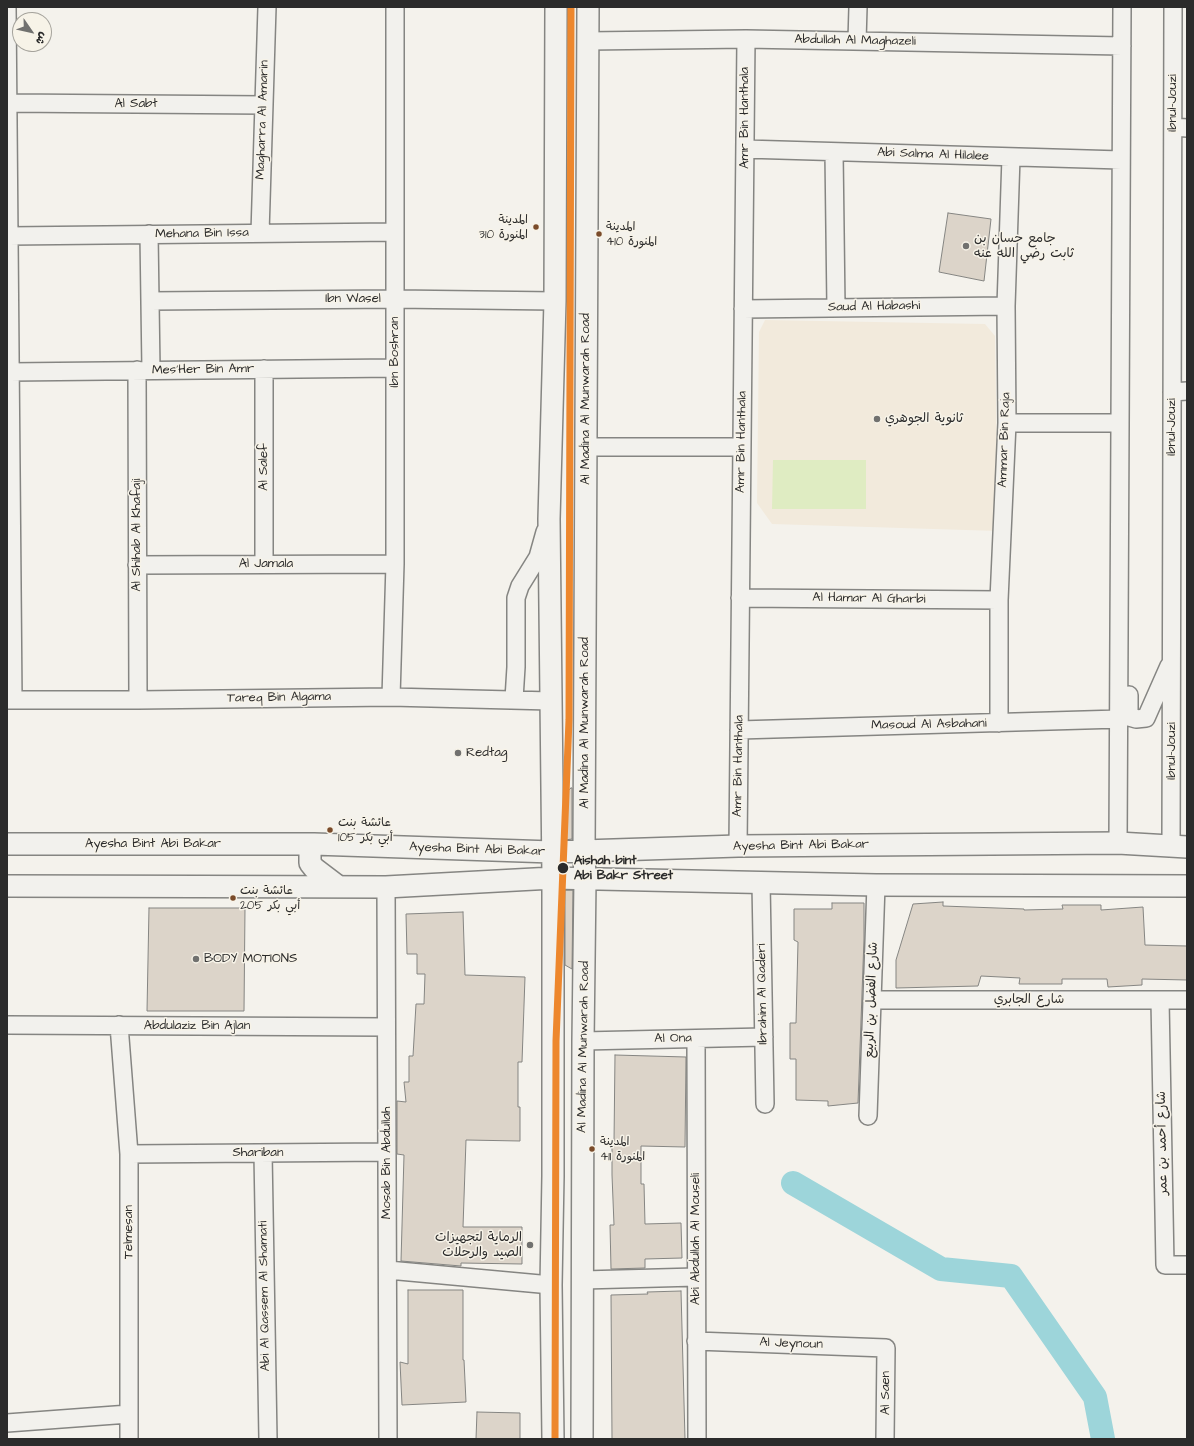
<!DOCTYPE html>
<html>
<head>
<meta charset="utf-8">
<style>
	body { margin:0 }
	#map { position:relative; width:1194px; height:1446px; overflow:hidden; background:#f4f2ec; font-family:"Architects Daughter","Playpen Sans Arabic",sans-serif }
	canvas { display:block }
	.frame { position:absolute; inset:0; border:8px solid #2b2b2b; pointer-events:none }
	.north { position:absolute; left:12px; top:12px; width:40px; height:40px; box-sizing:border-box; background:#f7f3e8; border:1px solid #a5a39c; border-radius:50%; rotate:124deg; font-size:11px; font-weight:700; line-height:16px; text-align:center; color:#2b2b2b }
	.north::after { content:''; display:block; margin:auto; width:14px; height:18px; background:#71716f; clip-path:polygon(50% 0,100% 100%,50% 72%,0 100%) }
</style>
</head>
<body>
<div id="map">
<canvas width="1194" height="1446"></canvas>
<div class="frame"></div>
<div class="north">ش</div>
</div>
<script>
const ctx = document.querySelector('canvas').getContext('2d');
ctx.lineJoin = 'round';
function fillPath(path, color) {
  ctx.fillStyle = color;
  ctx.fill(path, 'evenodd');
}
function shape(rows) {
  const path = new Path2D();
  for (const r of rows) {
    path.moveTo(r[0], r[1]);
    for (let i = 2; i < r.length; i += 2) path.lineTo(r[i], r[i + 1]);
  }
  return path;
}
function stroke(path, color, width, dash) {
  ctx.strokeStyle = color;
  ctx.lineWidth = width;
  ctx.lineCap = dash ? 'butt' : 'round';
  ctx.setLineDash(dash || []);
  ctx.stroke(path);
}
function label(font, color, halo, rows, align = 'center') {
  ctx.font = font + ' "Architects Daughter","Playpen Sans Arabic",sans-serif';
  ctx.lineWidth = 3;
  ctx.setLineDash([]);
  ctx.textBaseline = 'middle';
  ctx.strokeStyle = halo;
  ctx.fillStyle = color;
  for (const [text, x, y, turn = 0] of rows) {
    ctx.save();
    ctx.translate(x, y);
    ctx.rotate((+turn || 0) * Math.PI / 180);
    ctx.textAlign = isNaN(turn) ? turn : align;
    if (halo) ctx.strokeText(text, 0, 0);
    ctx.fillText(text, 0, 0);
    ctx.restore();
  }
}
const built = shape([
	[765,320,985,324,995,336,998,531,772,524,757,503,759,332]
]);
const green = shape([
	[773,460,866,460,866,509,772,509]
]);
const river = shape([
	[793,1183,941,1269,1011,1276,1095,1397,1103,1439]
]);
const building = shape([
	[948,213,991,219,984,281,939,272,948,213],
	[571,788,572,788,572,839,565,840,564,794,571,788],
	[565,890,573,890,572,969,565,965,565,890],
	[943,902,943,906,1024,909,1024,910,1063,909,1062,905,1101,905,1101,910,1143,907,1145,945,1187,946,1187,980,1142,979,1142,985,1108,987,1107,979,1062,979,1062,984,1019,984,1020,978,981,976,978,986,896,988,896,960,913,904,943,902],
	[832,903,864,903,864,939,858,1103,828,1106,828,1101,796,1100,796,1059,790,1059,790,1023,796,1023,798,942,794,940,794,909,832,909,832,903],
	[149,908,245,908,244,1011,147,1011,149,908],
	[463,912,465,975,525,977,522,1062,518,1062,518,1107,520,1107,520,1141,466,1140,463,1227,522,1227,522,1264,461,1263,461,1266,401,1261,404,1155,397,1154,397,1101,406,1102,404,1082,409,1082,409,1056,413,1056,416,1004,424,1004,425,974,417,974,417,954,407,954,406,914,463,912],
	[615,1055,686,1057,685,1147,641,1146,641,1184,644,1184,645,1224,681,1223,682,1258,645,1259,645,1268,611,1269,610,1225,614,1225,612,1175,612,1142,614,1142,615,1055],
	[408,1290,463,1290,463,1360,464,1360,466,1402,402,1405,400,1362,408,1364,408,1290],
	[681,1291,685,1439,612,1439,611,1295,648,1294,647,1292,681,1291],
	[477,1412,520,1413,520,1439,476,1439,477,1412]
]);
const minor = shape([
	[7,7,13,700],
	[588,41,746,39,1122,46],
	[857,41,858,7],
	[8,103,264,105],
	[1173,127,1187,128],
	[745,149,1121,160],
	[834,152,836,308],
	[260,233,267,7],
	[149,234,151,370],
	[9,236,395,232],
	[150,301,395,299,555,301],
	[743,309,1006,306],
	[137,370,138,700],
	[10,372,395,368],
	[1172,392,1187,391],
	[1007,423,1120,423],
	[586,447,742,447],
	[264,564,264,369],
	[137,565,395,564],
	[740,598,999,600],
	[1129,695,1129,717,1136,719,1146,718,1169,666],
	[391,697,395,564,395,7],
	[514,699,516,667,516,598,520,586,538,557,545,532],
	[7,700,138,700,391,697,551,701],
	[999,723,999,600,1007,423,1006,306,1011,157],
	[739,730,1119,719],
	[1118,843,1122,7],
	[738,846,746,39],
	[1171,847,1173,7],
	[761,883,765,1104],
	[386,887,388,1439],
	[872,1000,1187,1000],
	[1160,1000,1165,1265,1187,1265],
	[7,1025,386,1027],
	[119,1025,129,1154,129,1439],
	[696,1039,697,1439],
	[583,1041,764,1037],
	[868,1116,876,885],
	[263,1153,268,1439],
	[129,1154,387,1152],
	[388,1270,551,1285],
	[583,1280,696,1277],
	[696,1341,886,1348,885,1439],
	[7,1423,129,1414]
]);
const major = shape([
	[7,844,314,844,552,852,738,846,1118,843,1187,847],
	[314,844,310,853,310,863,314,868,339,887],
	[7,886,386,887,553,878,876,885,1187,886],
	[553,1439,551,1285,553,1176,553,878,549,519,555,301,556,7],
	[582,1439,583,1041,585,880,584,852,588,7]
]);
const metro1 = shape([
	[555,1439,556,1041,569,720,571,7]
]);
const markers = [
	[536,227,3.5,"#7a4b2a"],
	[599,234,3.5,"#7a4b2a"],
	[966,246,4,"#71716f"],
	[877,419,4,"#71716f"],
	[458,753,4,"#71716f"],
	[330,830,3.5,"#7a4b2a"],
	[563,868,6,"#2b2b2b"],
	[233,898,3.5,"#7a4b2a"],
	[196,959,4,"#71716f"],
	[592,1149,3.5,"#7a4b2a"],
	[530,1245,4,"#71716f"]
];
const busNames = [
	["المدينة",528,220,"right"],
	["المنورة 310",528,235,"right"],
	["المدينة",606,227],
	["المنورة 410",606,242],
	["عائشة بنت",338,823],
	["أبي بكر 105",338,838],
	["عائشة بنت",240,891],
	["أبي بكر 205",240,906],
	["المدينة",600,1142],
	["المنورة 411",600,1157]
];
const streetNames = [
	["Abdullah Al Maghazeli",855,41,1],
	["Ibnul-Jouzi",1173,103,-90],
	["Al Sabt",136,104],
	["Amr Bin Hanthala",745,118,-90],
	["Magharra Al Amarin",263,120,-88],
	["Abi Salma Al Hilalee",933,155,2],
	["Mehana Bin Issa",202,234,-1],
	["Ibn Wasel",353,299],
	["Saud Al Habashi",874,307,-1],
	["Ibn Boshran",395,352,-90],
	["Mes'Her Bin Amr",203,370,-1],
	["Al Madina Al Munwarah Road",586,399,-90],
	["Ibnul-Jouzi",1172,427,-90],
	["Ammar Bin Raja",1005,440,-88],
	["Amr Bin Hanthala",742,442,-89],
	["Al Salef",264,467,-90],
	["Al Shihab Al Khafaji",137,535,-90],
	["Al Jamala",266,564],
	["Al Hamar Al Gharbi",869,599,1],
	["Tareq Bin Algama",279,698,-1],
	["Al Madina Al Munwarah Road",585,723,-90],
	["Masoud Al Asbahani",929,725,-1],
	["Ibnul-Jouzi",1172,751,-90],
	["Amr Bin Hanthala",739,766,-89],
	["Ayesha Bint Abi Bakar",153,844],
	["Ayesha Bint Abi Bakar",801,846,-1],
	["Ayesha Bint Abi Bakar",477,850,2],
	["Ibrahim Al Qaderi",763,994,-91],
	["شارع الفضل بن الربيع",872,1000,-88],
	["شارع الجابري",1029,1000],
	["Abdulaziz Bin Ajlan",197,1026],
	["Al Ona",673,1039,-1],
	["Al Madina Al Munwarah Road",584,1047,-89],
	["شارع أحمد بن عمر",1163,1143,-91],
	["Shariban",258,1153],
	["Mosab Bin Abdullah",387,1163,-90],
	["Telmesan",129,1232,-90],
	["Abi Abdullah Al Mouseli",696,1239,-90],
	["Abi Al Qassem Al Shamati",265,1296,-91],
	["Al Jeynoun",791,1344,2],
	["Al Saen",886,1393,-90]
];
const poiNames = [
	["جامع حسان بن",974,239],
	["ثابت رضي الله عنه",974,254],
	["ثانوية الجوهري",885,419],
	["Redtag",466,753],
	["BODY MOTIONS",204,959],
	["الرماية لتجهيزات",522,1238,"right"],
	["الصيد والرحلات",522,1253,"right"]
];
const stopNames = [
	["Aishah bint",574,861],
	["Abi Bakr Street",574,876]
];
fillPath(built, '#f2eadc');
fillPath(green, '#dfecc2');
stroke(river, '#9dd5da', 24);
fillPath(building, '#dcd4c9');
stroke(building, '#858582', 1);
stroke(minor, '#858582', 20);
stroke(major, '#858582', 24);
stroke(minor, '#f2f1ed', 17);
stroke(major, '#f2f1ed', 21);
stroke(metro1, '#ed872d', 7);
for (const [x, y, r, color] of markers) {
  const dot = new Path2D();
  dot.arc(x, y, r, 0, 2 * Math.PI);
  ctx.fillStyle = color;
  ctx.fill(dot);
  stroke(dot, '#f7f3e8', 1.5);
}
label('12px', '#2b2b2b', '#f7f3e8', busNames, 'left');
label('13px', '#2b2b2b', '#f7f3e8', streetNames);
label('13px', '#2b2b2b', '#f7f3e8', poiNames, 'left');
label('bold 13px', '#2b2b2b', '#f7f3e8', stopNames, 'left');
</script>
</body>
</html>
